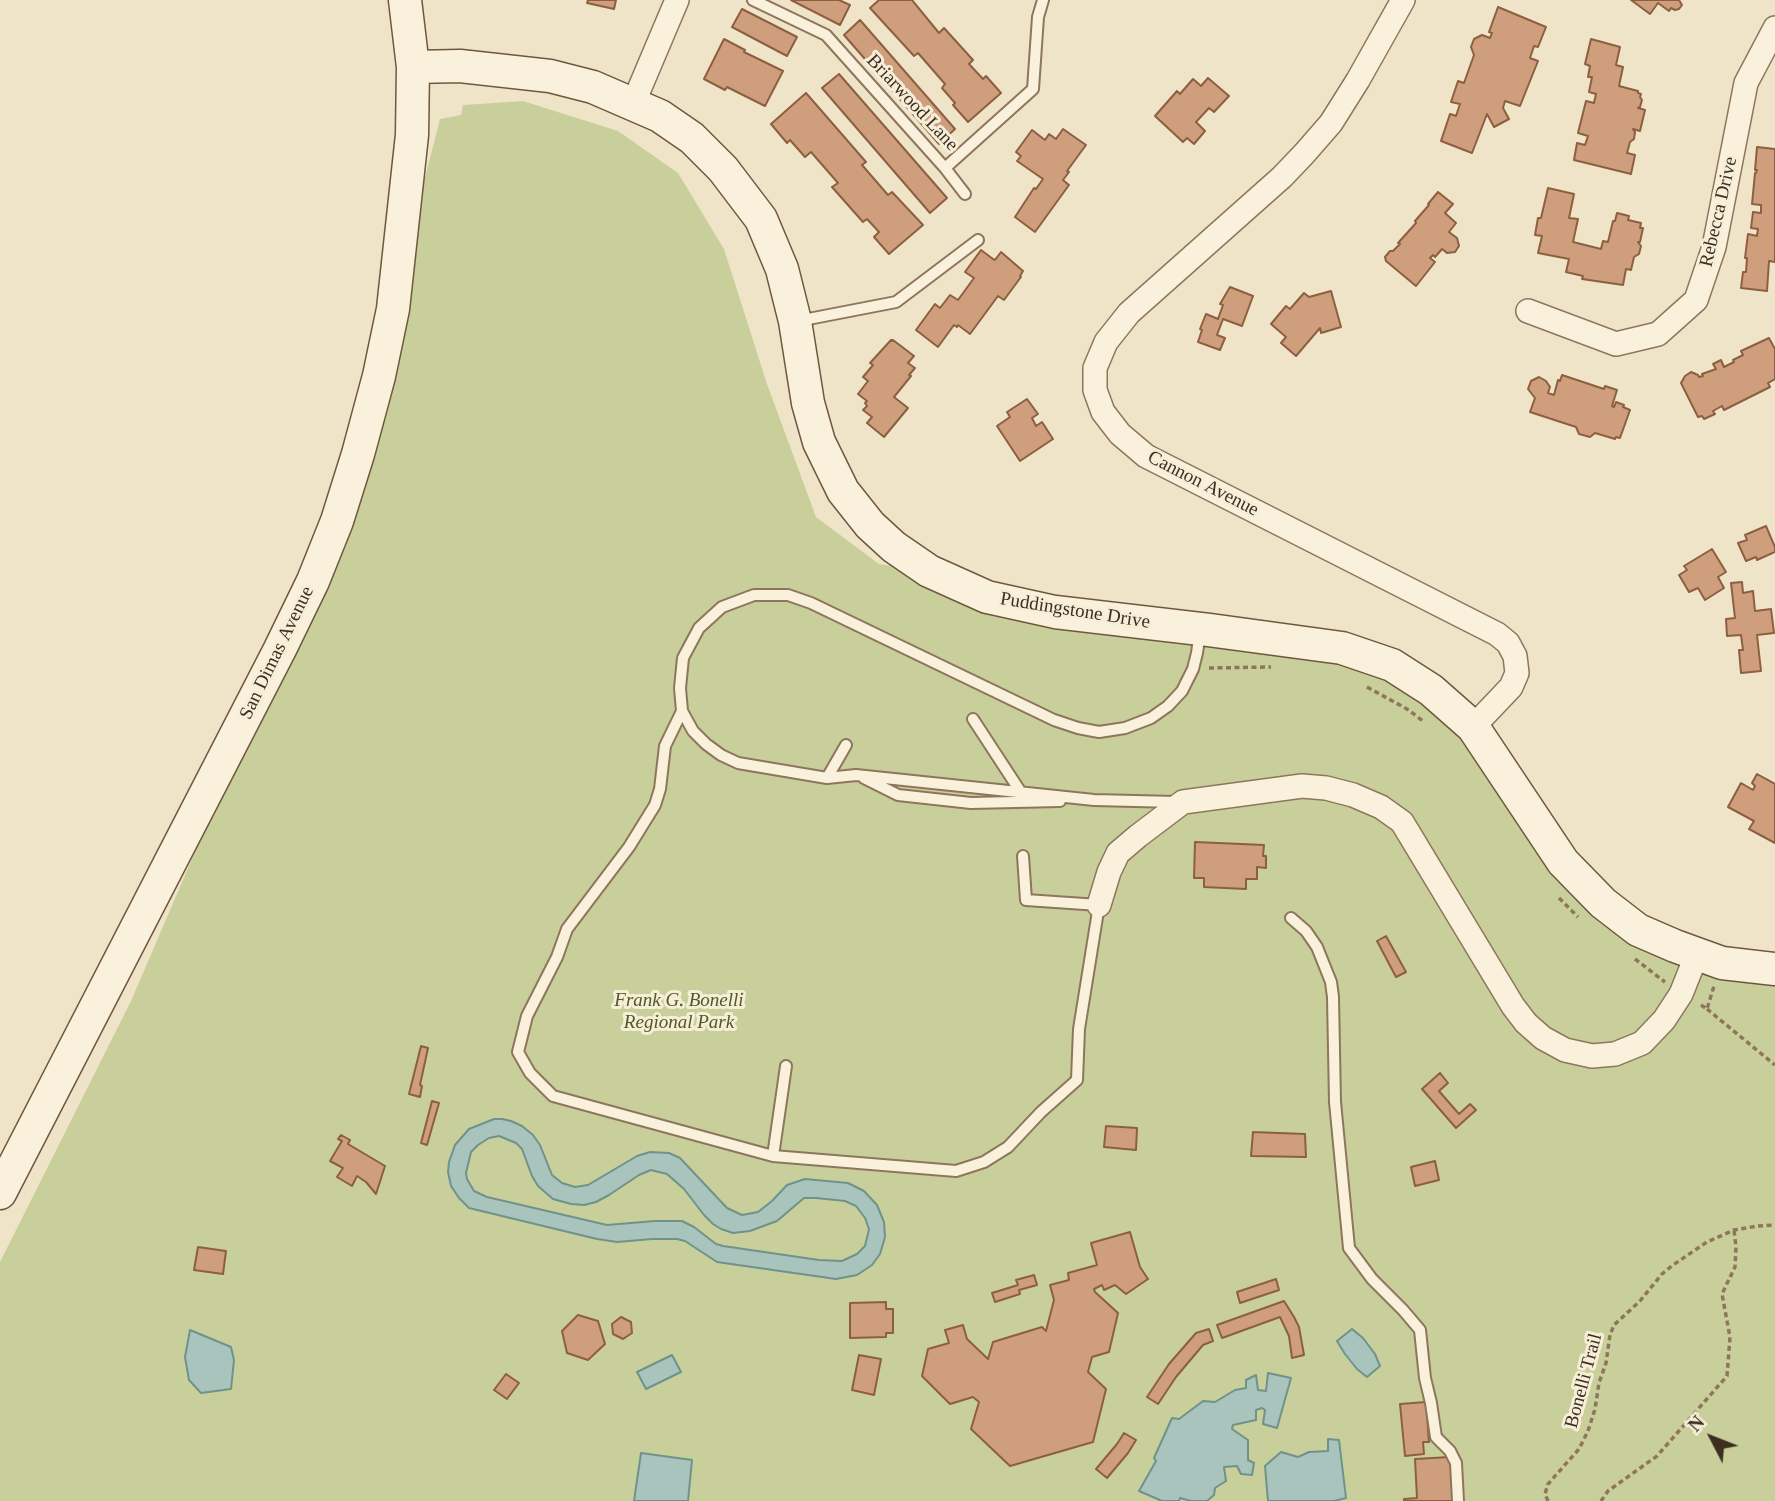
<!DOCTYPE html>
<style>
body{margin:0}
#map{position:relative;width:1775px;height:1501px;overflow:hidden;background:#f0e4c8;font-family:"Times New Roman",serif}
canvas{display:block}
.north{position:absolute;left:1677px;top:1403px;width:70px;height:70px;-webkit-text-stroke:5px #f7eed8;paint-order:stroke;rotate:312deg;font-size:19px;font-weight:700;line-height:28px;text-align:center;color:#3d2e20}
.north::after{content:'';display:block;margin:auto;width:24px;height:32px;background:#3d2e20;clip-path:polygon(50% 0,100% 100%,50% 72%,0 100%)}
</style>
<div id="map">
<canvas width="1775" height="1501"></canvas>
<div class="north">N</div>
</div>
<script>
const ctx = document.querySelector('canvas').getContext('2d');
ctx.lineJoin = 'round';
function paint(path, color) { ctx.fillStyle = color; ctx.fill(path, 'evenodd'); }
const toPath = rows => new Path2D(rows.map(r => 'M' + r).join(''));
function strokePath(path, color, width, dash) { ctx.strokeStyle = color; ctx.lineWidth = width; ctx.lineCap = dash ? 'butt' : 'round'; ctx.setLineDash(dash || []); ctx.stroke(path); }
function drawText(font, color, halo, rows, align = 'center') {
  ctx.font = font + ' "Times New Roman",serif'; ctx.lineWidth = 6; ctx.setLineDash([]); ctx.textBaseline = 'middle'; ctx.strokeStyle = halo; ctx.fillStyle = color; for (const [text, x, y, turn = 0] of rows) {
    ctx.save(); ctx.translate(x, y); ctx.rotate((+turn || 0) * Math.PI / 180); ctx.textAlign = isNaN(turn) ? turn : align; if (halo) ctx.strokeText(text, 0, 0); ctx.fillText(text, 0, 0); ctx.restore();
  }
}
paint(toPath([
 [523,101,618,131,678,173,724,249,767,384,816,517,879,564,929,571,987,597,1342,648,1431,690,1604,903,1775,969,1775,1501,0,1501,0,1262,131,1001,337,521,440,119,461,115,463,105]
]), '#c9cf9b');
const water = toPath([
 [494,1119,502,1119,511,1121,522,1126,533,1135,540,1145,552,1175,562,1183,575,1187,588,1185,637,1156,650,1152,669,1153,680,1158,727,1208,742,1215,758,1212,772,1201,787,1185,805,1179,848,1183,864,1191,877,1205,884,1222,885,1237,880,1254,872,1265,857,1275,836,1279,717,1262,685,1241,677,1239,652,1239,617,1242,597,1239,469,1208,459,1198,451,1186,448,1172,449,1162,455,1145,469,1129,494,1119],
 [499,1136,516,1143,522,1149,532,1176,538,1186,553,1199,571,1204,584,1205,596,1202,609,1195,639,1175,651,1170,667,1174,684,1189,704,1215,713,1224,721,1229,733,1233,750,1231,777,1221,804,1198,816,1198,845,1201,856,1206,865,1218,869,1229,865,1246,857,1254,842,1261,819,1260,723,1246,716,1244,694,1227,682,1221,655,1221,607,1225,487,1197,474,1191,467,1179,466,1173,471,1152,478,1145,489,1138,499,1136],
 [1352,1329,1363,1338,1375,1354,1380,1366,1367,1377,1357,1369,1345,1354,1337,1341,1352,1329],
 [190,1330,231,1347,234,1360,231,1389,201,1393,189,1380,185,1357,190,1330],
 [672,1355,681,1372,646,1389,637,1372,672,1355],
 [1268,1373,1291,1378,1277,1428,1263,1424,1265,1410,1262,1408,1256,1410,1256,1420,1233,1425,1232,1429,1248,1440,1248,1460,1254,1463,1252,1475,1241,1474,1237,1466,1224,1467,1226,1481,1215,1488,1214,1495,1207,1501,1191,1501,1180,1498,1179,1501,1162,1501,1139,1491,1156,1461,1154,1458,1172,1418,1179,1419,1203,1401,1215,1402,1235,1390,1246,1388,1246,1380,1256,1375,1258,1390,1266,1391,1268,1373],
 [1328,1439,1339,1440,1346,1498,1334,1501,1268,1501,1265,1466,1281,1452,1298,1457,1309,1452,1328,1451,1328,1439],
 [641,1453,692,1460,688,1501,634,1501,641,1453]
]);
paint(water, '#a9c4bc');
strokePath(water, '#6f938a', 2);
const building = toPath([
 [588,0,616,0,614,9,587,3,588,0],
 [791,0,839,0,850,5,840,25,791,0],
 [879,0,912,0,939,33,944,28,973,60,969,64,983,79,986,76,1001,93,968,122,953,105,955,103,942,88,945,84,918,53,914,56,870,8,879,0],
 [1631,0,1679,0,1682,5,1679,9,1675,10,1671,8,1669,11,1658,3,1650,14,1631,0],
 [1498,7,1546,27,1538,47,1534,46,1530,58,1538,61,1520,106,1505,101,1503,108,1509,119,1494,127,1487,114,1472,153,1441,141,1450,114,1456,116,1460,104,1451,102,1458,81,1464,83,1474,55,1471,47,1474,39,1482,35,1490,38,1492,33,1489,32,1498,7],
 [742,9,797,37,787,56,732,27,742,9],
 [860,20,955,129,939,144,844,35,860,20],
 [724,39,745,50,744,52,783,71,765,106,727,87,725,90,704,79,724,39],
 [1591,39,1620,47,1616,65,1623,67,1619,86,1638,91,1638,93,1641,94,1640,97,1642,100,1640,107,1638,108,1645,110,1640,131,1633,129,1635,132,1634,139,1630,142,1627,153,1635,155,1631,174,1574,160,1577,143,1585,145,1588,136,1578,133,1586,101,1594,103,1596,94,1589,92,1592,77,1588,77,1590,66,1585,64,1591,39],
 [839,74,947,198,930,213,822,88,839,74],
 [1208,78,1229,96,1214,112,1209,108,1196,122,1205,131,1194,144,1187,138,1183,142,1155,116,1177,91,1180,94,1193,79,1201,86,1208,78],
 [806,93,866,162,862,165,888,195,892,192,923,225,889,254,874,237,879,232,867,219,863,222,832,187,838,183,811,152,805,157,790,140,787,143,771,124,806,93],
 [1063,129,1086,145,1067,171,1069,172,1063,180,1069,185,1035,232,1015,217,1034,188,1036,189,1043,179,1017,161,1021,156,1016,152,1032,130,1045,140,1049,134,1056,139,1063,129],
 [1757,147,1775,149,1775,262,1769,261,1767,291,1741,288,1743,272,1746,272,1747,258,1745,258,1748,234,1757,236,1758,229,1751,228,1753,212,1761,213,1761,205,1752,204,1755,173,1756,173,1757,170,1755,170,1757,147],
 [1548,188,1574,194,1569,218,1578,219,1573,242,1601,249,1603,241,1608,242,1613,221,1615,221,1617,213,1629,216,1628,220,1641,223,1640,228,1643,228,1640,242,1638,242,1641,246,1639,254,1634,257,1631,270,1626,269,1623,285,1582,279,1583,276,1566,272,1569,259,1538,253,1542,236,1535,235,1538,218,1541,218,1548,188],
 [1438,192,1453,204,1445,213,1456,223,1449,232,1457,238,1459,246,1455,252,1447,253,1442,249,1435,257,1433,255,1430,258,1435,262,1416,286,1386,261,1385,257,1390,251,1393,251,1400,244,1398,243,1416,223,1415,221,1429,205,1428,204,1438,192],
 [981,250,993,259,995,260,1001,252,1023,271,1020,276,1021,277,1004,300,998,296,970,334,958,325,957,327,954,325,938,347,916,330,935,304,940,308,950,295,958,300,974,278,965,272,981,250],
 [1230,287,1253,296,1242,326,1223,319,1217,335,1225,338,1220,350,1198,342,1202,330,1200,329,1206,314,1218,319,1223,305,1220,304,1230,287],
 [1331,291,1341,327,1321,333,1320,328,1296,356,1281,343,1286,337,1271,324,1286,306,1290,309,1304,293,1309,297,1331,291],
 [1769,338,1775,349,1775,379,1768,383,1770,387,1724,410,1722,406,1713,411,1715,414,1704,419,1702,416,1698,417,1681,383,1685,376,1691,372,1698,375,1699,377,1703,376,1702,374,1716,369,1713,364,1721,360,1724,367,1734,362,1733,360,1743,355,1741,351,1769,338],
 [891,340,892,341,893,340,914,356,908,363,915,368,909,375,911,376,894,397,908,408,884,437,867,423,872,417,863,410,867,406,865,403,867,401,858,394,868,381,863,377,873,365,870,363,891,340],
 [1562,375,1604,389,1605,386,1617,390,1612,406,1614,407,1616,402,1624,405,1623,407,1630,410,1620,438,1616,437,1615,439,1595,433,1590,437,1579,434,1576,427,1530,412,1535,398,1528,389,1531,381,1539,377,1546,381,1550,387,1548,393,1554,395,1558,380,1560,381,1562,375],
 [1027,399,1038,414,1032,418,1036,426,1042,422,1053,439,1020,461,997,426,1010,417,1007,412,1027,399],
 [1766,526,1775,547,1775,552,1757,560,1756,557,1746,561,1738,543,1747,540,1745,535,1766,526],
 [1712,549,1726,572,1718,577,1724,588,1705,600,1698,588,1689,592,1679,575,1687,570,1684,566,1712,549],
 [1742,582,1743,593,1753,591,1755,611,1771,609,1774,633,1757,635,1761,671,1741,673,1739,650,1743,650,1741,635,1727,636,1726,619,1735,618,1731,583,1742,582],
 [1757,774,1775,784,1775,843,1749,829,1754,821,1728,807,1741,783,1753,790,1755,786,1752,783,1757,774],
 [1195,842,1264,845,1263,856,1266,856,1266,868,1257,867,1257,879,1246,879,1246,889,1204,887,1204,878,1194,878,1195,842],
 [1386,936,1406,972,1396,977,1377,941,1386,936],
 [421,1046,428,1048,420,1085,422,1086,420,1097,409,1094,421,1046],
 [1440,1073,1448,1083,1439,1091,1459,1114,1470,1104,1476,1110,1456,1128,1422,1089,1440,1073],
 [432,1101,439,1103,427,1145,421,1143,432,1101],
 [1106,1126,1137,1128,1136,1150,1104,1147,1106,1126],
 [1253,1132,1305,1134,1306,1157,1251,1156,1253,1132],
 [341,1135,350,1140,348,1144,385,1166,376,1194,366,1182,357,1176,352,1186,337,1177,343,1168,330,1161,342,1141,338,1139,341,1135],
 [1435,1161,1439,1180,1415,1186,1411,1167,1435,1161],
 [1130,1232,1140,1267,1148,1279,1126,1294,1115,1285,1104,1290,1102,1285,1094,1289,1095,1292,1118,1313,1109,1352,1092,1357,1088,1372,1106,1389,1093,1442,1010,1466,971,1429,979,1402,973,1397,950,1404,922,1376,928,1349,949,1343,945,1330,963,1325,967,1339,988,1359,993,1342,1042,1327,1046,1331,1054,1300,1050,1285,1069,1280,1068,1273,1097,1265,1091,1243,1130,1232],
 [198,1247,226,1251,223,1274,194,1270,198,1247],
 [1034,1275,1037,1285,1019,1290,1020,1294,995,1302,992,1293,1018,1285,1016,1280,1034,1275],
 [1276,1279,1279,1290,1240,1303,1237,1292,1276,1279],
 [1284,1301,1294,1317,1299,1327,1304,1355,1292,1358,1289,1336,1280,1317,1222,1338,1217,1325,1284,1301],
 [886,1302,886,1309,893,1309,893,1333,886,1333,886,1337,850,1338,850,1303,886,1302],
 [578,1315,598,1321,605,1344,588,1360,567,1353,562,1331,578,1315],
 [621,1317,631,1322,632,1333,623,1339,613,1334,612,1324,621,1317],
 [1209,1329,1213,1341,1203,1345,1176,1377,1158,1404,1147,1397,1169,1364,1196,1333,1209,1329],
 [859,1355,881,1359,874,1395,852,1390,859,1355],
 [506,1374,519,1383,507,1399,494,1390,506,1374],
 [1426,1402,1429,1442,1423,1442,1424,1454,1405,1456,1400,1404,1426,1402],
 [1124,1433,1136,1440,1128,1453,1107,1478,1096,1469,1117,1444,1124,1433],
 [1450,1457,1453,1501,1404,1501,1404,1499,1417,1498,1415,1459,1450,1457]
]);
paint(building, '#cf9f7d');
strokePath(building, '#8d5f41', 2);
const lane = toPath([
 [753,0,826,35,945,168,1033,89,1038,17,1043,0],
 [945,168,965,194],
 [798,321,896,302,978,240],
 [682,711,665,746,660,789,655,805,629,847,567,929,557,957,527,1016,518,1052,530,1073,553,1096,773,1156,956,1171,984,1162,1008,1147,1041,1112,1077,1080,1079,1029,1099,905,1026,900,1023,856],
 [973,719,1020,791],
 [827,778,846,745],
 [864,778,898,795,971,803,1060,801],
 [1176,802,1094,800,856,775,827,778,738,763,721,755,706,744,693,731,682,711,680,688,683,658,699,628,722,607,754,595,788,595,811,603,1054,720,1078,728,1099,732,1125,728,1151,718,1168,706,1182,691,1193,669,1197,653,1200,631],
 [1291,918,1306,931,1317,947,1331,982,1333,997,1335,1102,1349,1248,1372,1279,1403,1310,1420,1330,1425,1378,1431,1403,1436,1437,1450,1451,1456,1463,1458,1501],
 [773,1156,786,1066]
]);
const street = toPath([
 [1403,0,1358,80,1331,123,1304,154,1282,177,1129,313,1106,342,1095,368,1095,390,1103,412,1120,434,1146,456,1497,634,1508,643,1515,656,1517,673,1511,687,1473,727],
 [633,104,677,0],
 [1528,311,1616,344,1658,334,1696,300,1714,247,1746,83,1775,28],
 [1099,905,1109,872,1118,853,1138,836,1183,802,1302,786,1326,788,1353,795,1381,807,1402,822,1513,1006,1526,1023,1543,1038,1565,1050,1592,1056,1615,1054,1642,1043,1664,1020,1681,994,1697,954]
]);
const secondary = toPath([
 [413,67,460,66,550,76,593,87,660,116,692,138,723,169,761,219,782,269,795,321,808,403,819,442,843,491,870,525,894,547,929,571,987,597,1055,612,1209,630,1342,648,1392,665,1431,690,1473,727,1563,862,1603,903,1638,930,1675,946,1722,963,1775,969],
 [0,1193,280,649,313,581,337,521,358,454,379,376,393,309,412,135,413,67,405,0]
]);
strokePath(lane, '#8d765c', 14);
strokePath(street, '#8d765c', 26);
strokePath(secondary, '#6f573f', 35);
strokePath(toPath([
 [1209,668,1271,667],
 [1367,687,1407,709,1423,721],
 [1559,898,1578,917],
 [1635,959,1665,982],
 [1701,1005,1707,1009,1714,986],
 [1707,1009,1775,1065],
 [1548,1501,1545,1494,1548,1484,1579,1449,1588,1431,1595,1409,1599,1383,1606,1363,1610,1335,1614,1325,1640,1301,1662,1274,1673,1265,1707,1242,1734,1230,1758,1226,1775,1225],
 [1601,1501,1608,1491,1657,1456,1727,1376,1730,1337,1722,1294,1735,1267,1736,1247,1734,1230]
]), '#8d765c', 3.5, [5, 3.5]);
strokePath(lane, '#faf1dc', 10);
strokePath(street, '#faf1dc', 23);
strokePath(secondary, '#faf1dc', 32);
drawText('19px', '#3d2e20', '#f7eed8', [
 ["Briarwood Lane",912,103,47],
 ["Rebecca Drive",1719,212,-77],
 ["Cannon Avenue",1203,484,27],
 ["Puddingstone Drive",1075,611,9],
 ["San Dimas Avenue",277,653,-64],
 ["Bonelli Trail",1584,1381,-75]
]);
drawText('italic 19px', '#4d5a26', '#f7eed8', [
 ["Frank G. Bonelli",679,1001],
 ["Regional Park",679,1023]
]);
</script>
